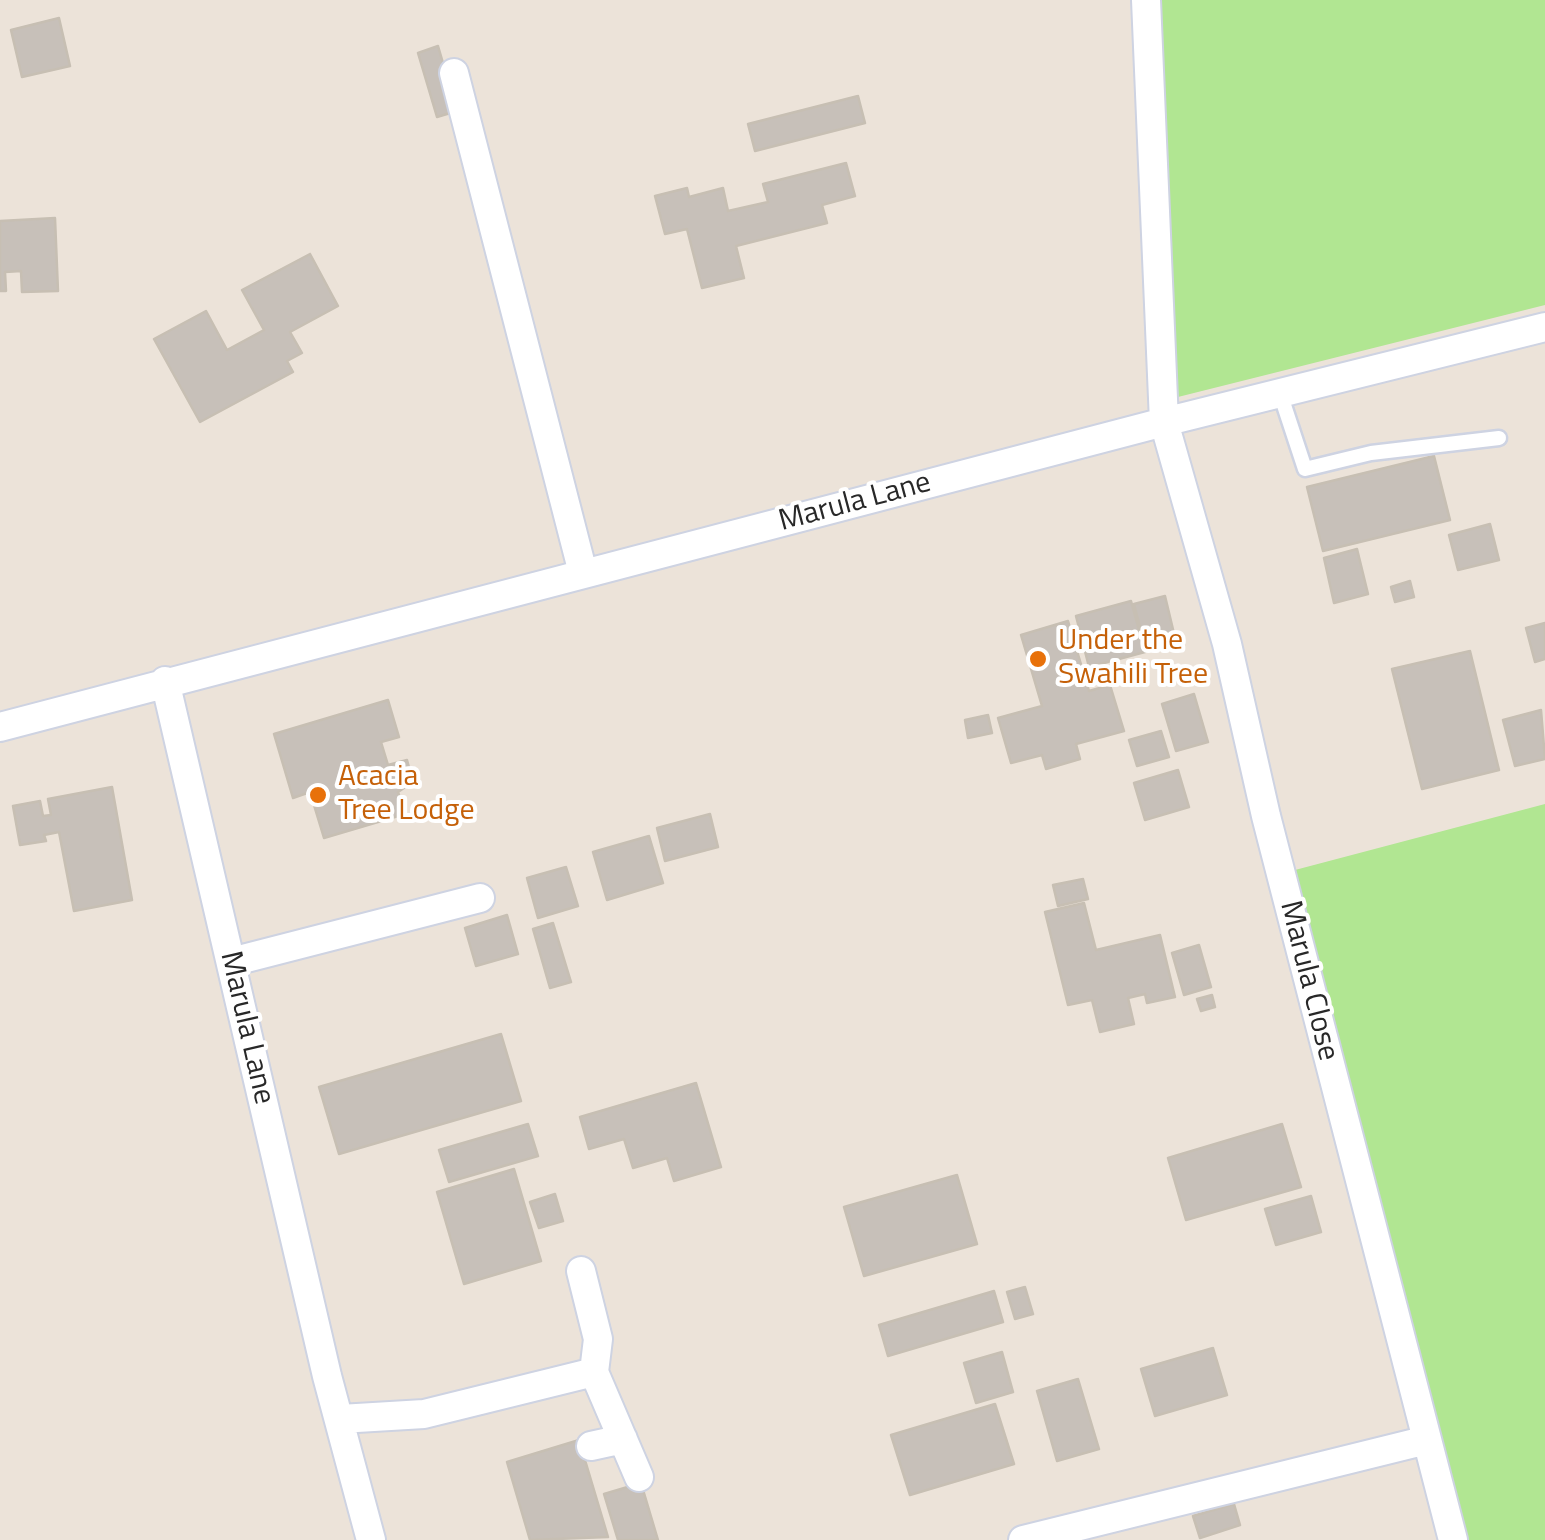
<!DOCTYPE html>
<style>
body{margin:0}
canvas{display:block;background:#ece3d9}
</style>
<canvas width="1545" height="1540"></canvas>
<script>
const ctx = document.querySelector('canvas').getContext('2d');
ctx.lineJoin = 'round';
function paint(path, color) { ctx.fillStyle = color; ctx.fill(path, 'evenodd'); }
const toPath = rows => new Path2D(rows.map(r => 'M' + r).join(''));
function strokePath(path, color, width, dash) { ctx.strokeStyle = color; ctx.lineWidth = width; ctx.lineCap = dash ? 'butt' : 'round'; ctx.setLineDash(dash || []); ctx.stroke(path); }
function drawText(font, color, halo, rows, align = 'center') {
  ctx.font = font + ' "Titillium Web",sans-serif'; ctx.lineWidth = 8; ctx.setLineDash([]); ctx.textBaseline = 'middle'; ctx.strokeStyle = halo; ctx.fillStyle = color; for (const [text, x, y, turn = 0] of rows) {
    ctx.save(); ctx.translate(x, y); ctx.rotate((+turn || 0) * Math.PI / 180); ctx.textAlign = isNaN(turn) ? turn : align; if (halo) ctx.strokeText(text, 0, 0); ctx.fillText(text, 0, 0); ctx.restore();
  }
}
paint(toPath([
 [1139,0,1545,0,1545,305,1162,401],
 [1545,804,1545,1540,1468,1540,1295,870]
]), '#b1e692');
const building = toPath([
 [59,18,70,66,22,77,11,30,59,18],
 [438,46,457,111,437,117,418,53,438,46],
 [858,96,865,123,755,151,748,124,858,96],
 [846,163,855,196,822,205,827,223,736,246,744,278,702,288,687,229,665,234,655,196,687,188,689,197,723,188,728,211,768,202,763,184,846,163],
 [55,218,58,291,22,292,21,271,5,272,6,291,0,291,0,221,55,218],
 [310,254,338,306,290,332,302,353,287,361,293,372,200,422,154,339,206,311,227,350,264,330,242,290,310,254],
 [1434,456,1450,520,1323,551,1307,487,1434,456],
 [1490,524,1499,560,1458,570,1449,535,1490,524],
 [1357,549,1368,594,1334,603,1324,558,1357,549],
 [1410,581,1414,597,1395,602,1391,587,1410,581],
 [1165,596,1176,642,1146,650,1134,604,1165,596],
 [1131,601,1145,652,1089,667,1076,616,1131,601],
 [1068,621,1089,691,1110,685,1124,731,1076,744,1080,759,1046,769,1042,755,1011,763,998,718,1042,706,1021,635,1068,621],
 [1545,623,1545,659,1535,662,1526,628,1545,623],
 [1470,651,1499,770,1422,789,1392,669,1470,651],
 [1194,694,1208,742,1176,751,1162,704,1194,694],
 [388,700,399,737,381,742,388,765,407,760,413,782,398,792,405,814,324,838,310,792,293,798,274,734,388,700],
 [1541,710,1545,759,1515,766,1503,720,1541,710],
 [988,715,992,733,968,738,965,720,988,715],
 [1161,731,1169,757,1137,766,1129,740,1161,731],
 [1178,770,1189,807,1145,820,1134,783,1178,770],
 [112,787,132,900,74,911,59,832,44,835,46,841,20,845,13,806,40,801,43,816,51,815,48,799,112,787],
 [710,814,718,847,665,861,657,828,710,814],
 [649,836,663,883,607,900,593,852,649,836],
 [566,867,578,906,538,918,527,878,566,867],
 [1083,879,1088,899,1058,906,1053,885,1083,879],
 [1084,903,1096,950,1160,935,1175,997,1147,1003,1145,994,1128,998,1134,1024,1100,1032,1092,1000,1068,1005,1045,912,1084,903],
 [507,915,518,954,476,966,465,928,507,915],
 [553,923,571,982,550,988,533,929,553,923],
 [1199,945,1211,987,1184,995,1172,953,1199,945],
 [1212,995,1215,1007,1201,1011,1197,999,1212,995],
 [501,1034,521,1101,339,1154,319,1087,501,1034],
 [696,1083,721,1167,674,1181,667,1158,633,1168,624,1139,589,1149,580,1117,696,1083],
 [528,1124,538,1156,449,1182,439,1150,528,1124],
 [1282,1124,1301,1187,1186,1220,1168,1158,1282,1124],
 [514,1169,541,1261,464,1284,437,1192,514,1169],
 [957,1175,977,1244,864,1276,844,1207,957,1175],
 [555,1194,563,1221,539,1228,530,1202,555,1194],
 [1311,1196,1321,1232,1276,1245,1265,1209,1311,1196],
 [1025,1287,1033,1314,1015,1319,1007,1292,1025,1287],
 [994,1291,1003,1322,888,1356,879,1325,994,1291],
 [1213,1348,1227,1395,1155,1416,1141,1369,1213,1348],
 [1002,1352,1013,1392,976,1403,964,1363,1002,1352],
 [1078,1379,1099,1449,1057,1461,1037,1391,1078,1379],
 [995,1404,1014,1464,910,1495,891,1435,995,1404],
 [579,1440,608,1537,530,1540,507,1462,579,1440],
 [641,1483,658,1540,618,1540,604,1494,641,1483],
 [1234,1504,1240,1525,1200,1538,1193,1516,1234,1504]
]);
paint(building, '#c7c0b9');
strokePath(building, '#c7bfb3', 2.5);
const service = toPath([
 [1280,393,1305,469,1371,453,1499,438]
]);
const minor = toPath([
 [1146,0,1164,422,1227,644,1266,816,1453,1540],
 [454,73,583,573],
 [165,681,327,1376,371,1540],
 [0,727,1164,422,1545,327],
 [231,962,480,898],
 [581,1271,598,1339,594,1372,639,1477],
 [340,1419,424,1414,594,1372],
 [591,1446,623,1439],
 [1023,1540,1427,1440]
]);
strokePath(service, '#ced3e2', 19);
strokePath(minor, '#ced3e2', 32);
strokePath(service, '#fff', 14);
strokePath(minor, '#fff', 28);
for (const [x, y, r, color] of [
 [1038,659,10,"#e8710a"],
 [318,795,10,"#e8710a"]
]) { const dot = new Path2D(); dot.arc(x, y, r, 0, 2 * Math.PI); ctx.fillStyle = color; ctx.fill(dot); strokePath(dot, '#fff', 4); }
drawText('30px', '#282828', '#fff', [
 ["Marula Lane",855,503,-15],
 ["Marula Close",1308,981,76],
 ["Marula Lane",246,1028,77]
]);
drawText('30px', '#c56008', '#fff', [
 ["Under the",1058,642],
 ["Swahili Tree",1058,676],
 ["Acacia",338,778],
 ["Tree Lodge",338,812]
], 'left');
</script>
